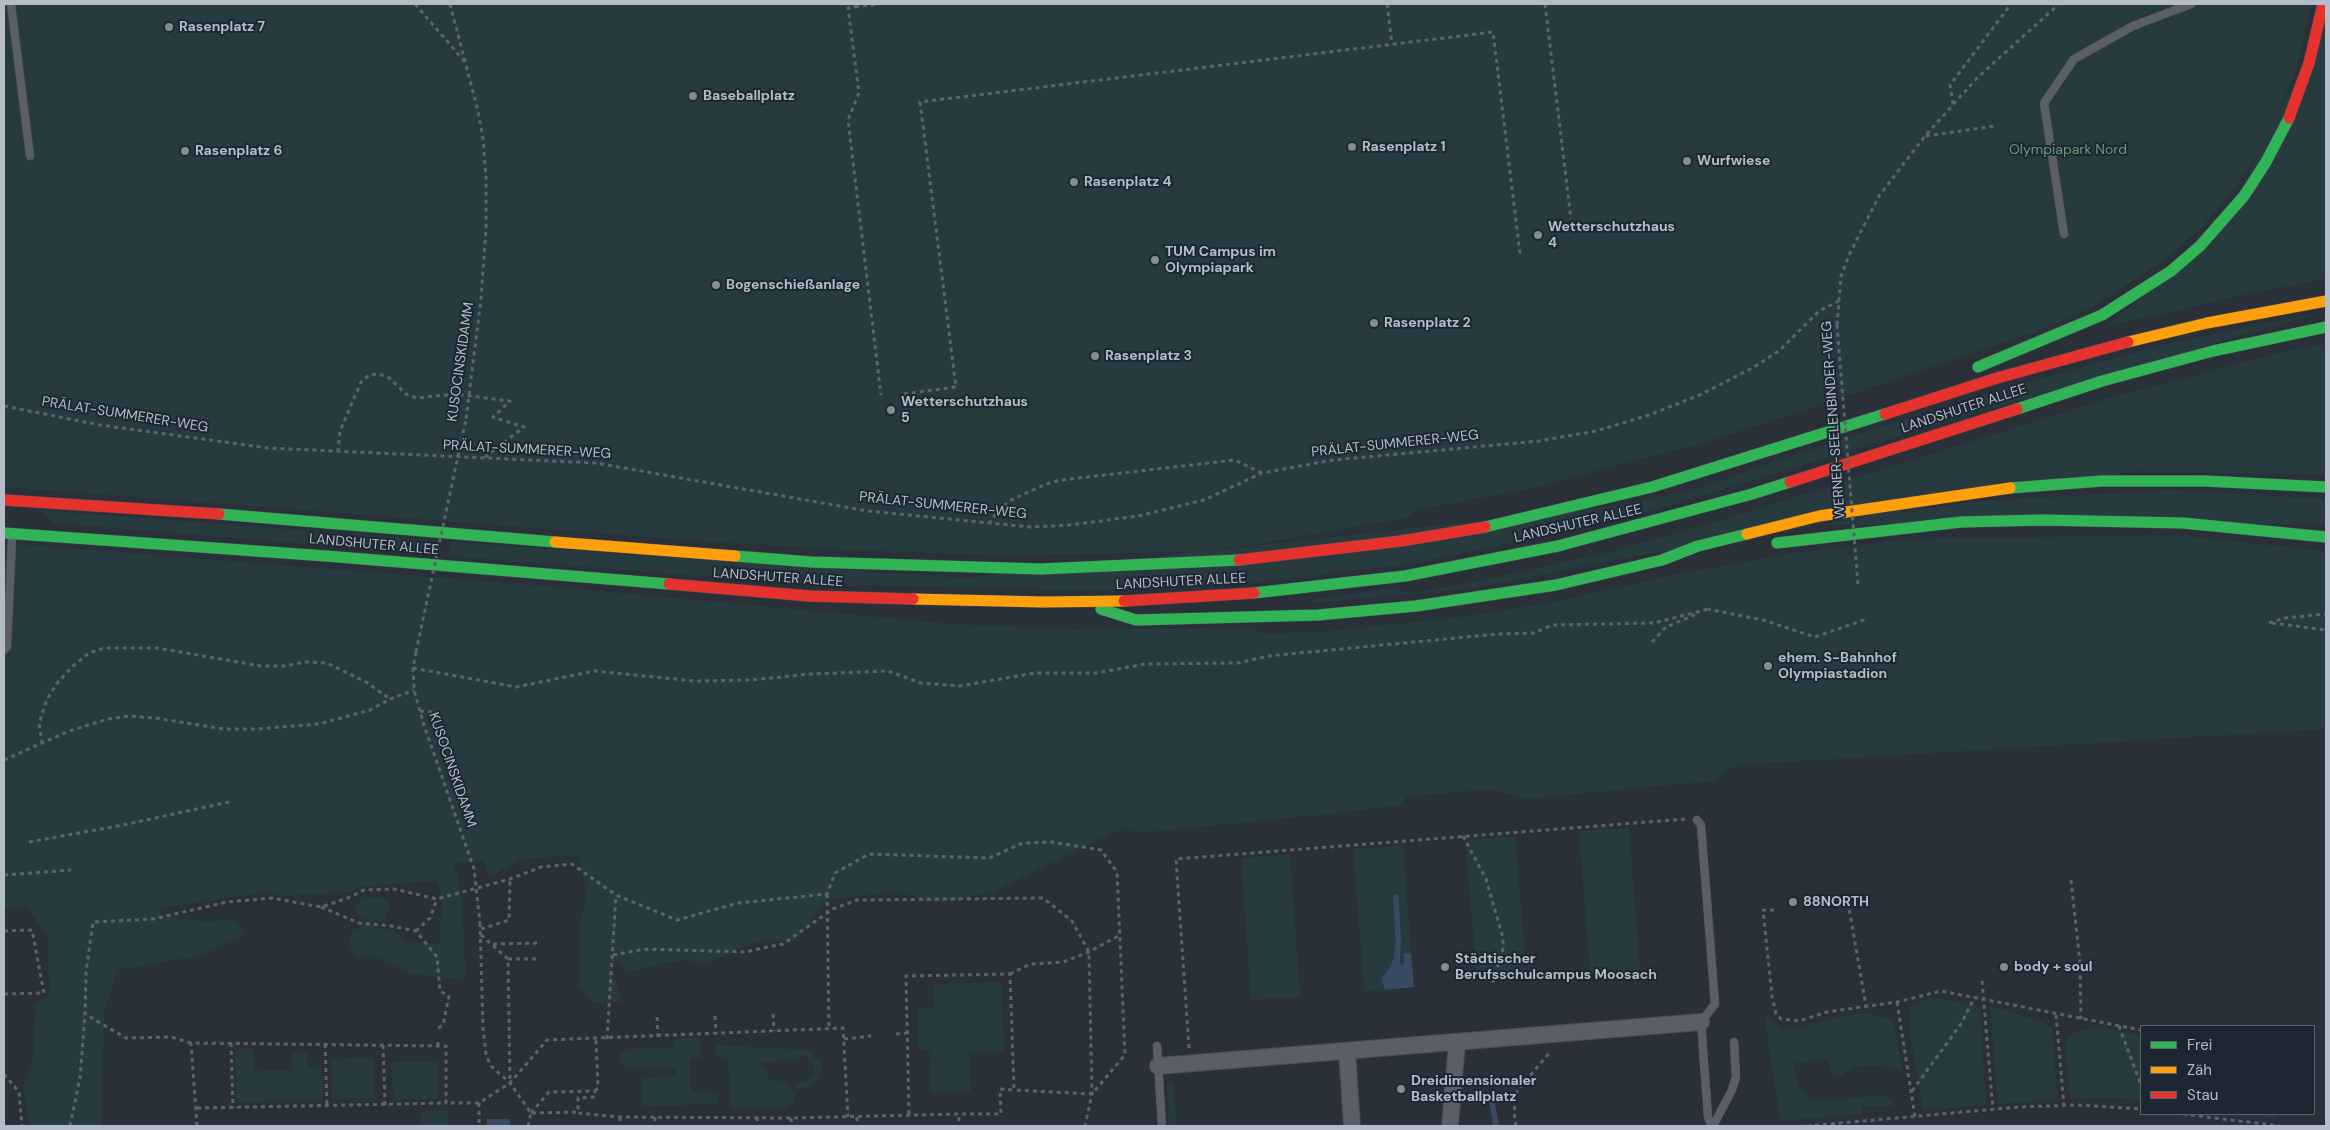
<!DOCTYPE html>
<meta charset="utf-8">
<style>
body{margin:0}
#map{position:relative;width:2330px;height:1130px;overflow:hidden;background:#2a3038;font-family:"DM Sans",sans-serif}
canvas{display:block}
.frame{position:absolute;inset:0;border:5px solid #b4bcc9;pointer-events:none}
.legend{position:absolute;left:2140px;top:1025px;width:175px;height:90px;box-sizing:border-box;background:#1d2633;border:1px solid #59626f;margin:0;padding:6px 9px;list-style:none;font-size:15px;color:#b4bcc9}
.legend li{display:flex;align-items:center;gap:10px;height:25px}
.legend b{width:25px;border:1px solid #59626f}
</style>
<div id="map">
<canvas width="2330" height="1130"></canvas>
<div class="frame"></div>
<ul class="legend">
<li><b style="height:6px;background:#30b455"></b>Frei</li>
<li><b style="height:6px;background:#ff9f0a"></b>Zäh</li>
<li><b style="height:6px;background:#e5322d"></b>Stau</li>
</ul>
</div>
<script>
const ctx = document.querySelector('canvas').getContext('2d');
ctx.lineJoin = 'round';
function paint(path, color) { ctx.fillStyle = color; ctx.fill(path, 'evenodd'); }
const toPath = rows => new Path2D(rows.map(r => 'M' + r).join(''));
function strokePath(path, color, width, dash) { ctx.strokeStyle = color; ctx.lineWidth = width; ctx.lineCap = dash ? 'butt' : 'round'; ctx.setLineDash(dash || []); ctx.stroke(path); }
function drawText(font, color, halo, rows, align = 'center') {
  ctx.font = font + ' "DM Sans",sans-serif'; ctx.lineWidth = 4; ctx.setLineDash([]); ctx.textBaseline = 'middle'; ctx.strokeStyle = halo; ctx.fillStyle = color; for (const [text, x, y, turn = 0] of rows) {
    ctx.save(); ctx.translate(x, y); ctx.rotate((+turn || 0) * Math.PI / 180); ctx.textAlign = isNaN(turn) ? turn : align; if (halo) ctx.strokeText(text, 0, 0); ctx.fillText(text, 0, 0); ctx.restore();
  }
}
paint(toPath([
 [4,4,2311,4,2295,73,2277,117,2257,156,2230,194,2203,226,2166,259,2090,308,2043,329,1800,412,1700,444,1527,489,1417,510,1406,518,1262,543,1205,551,1013,556,852,550,728,543,4,487],
 [2326,21,2326,279,2248,294,2104,327,2214,241],
 [2326,311,1901,435,1633,517,1416,563,1245,584,1101,591,787,583,448,556,451,542,964,578,1629,504,1708,485,1778,460,1966,400,2162,345],
 [2326,344,2326,475,2135,471,1614,560,1477,588,1311,603,1311,600,1394,588,1409,593,1473,582,1612,551,1712,523,2112,397,2291,350],
 [2169,490,2326,499,2326,524,1806,525,1981,501],
 [40,510,429,540,426,554,53,523],
 [2174,535,2326,551,2326,729,1737,765,1712,781,1525,799,1490,789,1407,797,1400,805,1331,814,1137,833,1123,828,993,892,940,903,895,892,825,900,796,941,756,941,706,965,687,960,660,964,626,973,617,960,609,967,614,976,621,1002,591,1003,580,986,579,926,587,896,579,855,522,859,489,877,484,861,454,863,462,897,466,980,412,974,375,957,355,955,348,943,352,931,364,925,390,929,410,943,439,944,442,901,438,881,364,886,351,892,280,896,268,892,159,908,161,917,211,922,234,918,245,935,198,956,118,970,104,1012,102,1126,30,1126,23,1084,32,1066,36,1004,49,994,48,940,28,907,4,907,4,543,569,588,953,624,1070,629,1251,628,1264,634,1329,631,1469,616,1559,601,1673,575,1793,553,1912,539],
 [1629,827,1640,969,1590,973,1579,831],
 [1515,836,1527,976,1477,981,1465,840],
 [1403,845,1414,987,1364,991,1353,849],
 [1290,854,1300,997,1251,1000,1241,858],
 [371,897,381,898,387,902,390,908,384,921,367,921,360,917,356,911,357,905,363,898],
 [1001,982,1004,1051,969,1051,971,1092,930,1092,931,1050,918,1050,918,1008,934,1008,933,984],
 [1932,997,1980,1007,1986,1105,1923,1110,1910,1031,1910,1007],
 [1990,1006,2043,1022,2052,1030,2058,1099,1998,1104],
 [1868,1013,1891,1019,1895,1027,1902,1070,1886,1065,1854,1067,1840,1077,1833,1075,1828,1059,1794,1063,1795,1073,1800,1087,1809,1098,1822,1101,1883,1095,1891,1099,1893,1106,1862,1107,1862,1114,1780,1121,1764,1014,1782,1029,1803,1028,1830,1018],
 [2092,1028,2103,1028,2141,1036,2141,1101,2120,1098,2070,1098,2065,1045,2072,1033],
 [700,1037,700,1058,690,1059,691,1090,718,1094,717,1104,642,1107,642,1078,675,1076,675,1067,624,1068,619,1059,621,1053,629,1049,674,1047,674,1038],
 [715,1045,808,1050,819,1060,822,1068,819,1078,810,1087,796,1089,796,1083,807,1081,814,1073,814,1067,805,1056,789,1061,759,1062,771,1080,789,1085,796,1095,793,1103,783,1108,730,1108,728,1057,716,1057],
 [235,1048,253,1048,254,1071,292,1070,292,1053,307,1053,307,1067,322,1067,323,1100,236,1102],
 [374,1058,375,1098,332,1099,331,1059],
 [438,1061,439,1099,393,1100,392,1062],
 [1173,1080,1177,1126,1169,1126,1167,1084],
 [421,1111,448,1111,448,1126,421,1126],
 [2236,1114,2277,1114,2278,1119]
]), '#273a3e');
paint(toPath([
 [1401,937,1400,964,1404,965,1404,953,1411,953,1414,987,1385,990,1381,978,1389,969,1394,958,1396,938],
 [487,1119,510,1119,510,1126,487,1126]
]), '#384963');
strokePath(toPath([
 [1396,897,1398,937],
 [1491,1096,1496,1126]
]), '#384963', 5.5);
const lane = toPath([
 [11,4,30,156],
 [2064,234,2044,103,2074,59,2133,26,2191,4],
 [4,650,7,647,12,538],
 [1697,820,1701,825,1715,1004,1701,1022,1708,1117,1712,1126],
 [1157,1046,1162,1126],
 [1713,1126,1732,1090,1736,1077,1734,1042]
]);
const street = toPath([
 [1347,1051,1352,1126],
 [1158,1066,1701,1022],
 [1450,1126,1457,1042]
]);
const fast = toPath([
 [1978,367,2102,315,2171,271,2200,246,2244,196,2266,162,2289,118],
 [2017,409,2102,381,2213,351,2326,327],
 [2010,488,2102,481,2205,481,2326,487],
 [219,514,555,542],
 [1485,527,1652,487,1885,414],
 [4,533,326,556,669,584],
 [1777,543,1961,522,2042,520,2183,523,2326,537],
 [735,556,811,562,1041,569,1239,560],
 [1254,593,1405,576,1558,546,1752,494,1790,482],
 [1101,609,1136,620,1318,615,1416,606,1556,585,1662,560,1698,546,1747,534]
]);
const slow = toPath([
 [2128,342,2207,323,2326,301],
 [1747,534,1819,516,2010,488],
 [555,542,735,556],
 [913,599,1043,602,1124,601]
]);
const jam = toPath([
 [2289,118,2309,63,2323,4],
 [1885,414,1997,378,2128,342],
 [1790,482,2017,409],
 [4,500,219,514],
 [1239,560,1401,541,1485,527],
 [669,584,809,596,913,599],
 [1124,601,1254,593]
]);
strokePath(lane, '#484c53', 9);
strokePath(street, '#484c53', 18);
strokePath(fast, '#474c53', 12);
strokePath(slow, '#474c53', 12);
strokePath(jam, '#474c53', 12);
strokePath(toPath([
 [415,4,466,63],
 [450,4,478,111,483,139,486,178,486,229,481,299,466,419],
 [854,4,855,7,848,8,859,93,848,120,881,395],
 [1387,4,1392,44],
 [1545,4,1571,219],
 [855,7,879,4],
 [1953,104,1950,85,2011,4],
 [1926,136,1995,126],
 [1837,325,1841,276,1850,253,1879,196,1925,136,1977,78,2059,4],
 [904,394,956,387,920,102,1493,32,1520,254],
 [4,406,100,425,268,448,596,463,868,511,1030,527,1070,525,1138,516,1204,500,1262,473,1333,460,1539,441,1596,431,1649,415,1702,394,1754,367,1780,350,1819,311,1839,301],
 [338,452,340,431,361,382,369,375,378,374,388,377,406,394,417,398,455,394,510,401,493,417,524,427,484,458],
 [989,524,1000,508,1013,499,1046,484,1061,480,1235,460,1262,473],
 [1707,609,1763,620,1815,637,1867,619],
 [2269,623,2285,618,2326,614],
 [2272,623,2326,630],
 [1652,642,1666,627,1699,613],
 [416,652,413,668,414,690,423,722],
 [413,668,516,687,594,671,695,681,751,680,811,674,888,671,921,683,960,686,1035,673,1096,673,1145,664,1238,663,1268,656,1498,634,1534,633,1552,625,1654,623,1708,609],
 [420,711,431,712,447,756],
 [42,744,39,723,47,699,58,682,73,666,89,653,104,648,157,648,261,666,284,666,305,662,327,663,366,682,390,699],
 [4,760,69,731,108,719,129,716,155,718,224,729,257,729,319,724,370,710,390,699,414,690],
 [1463,836,1486,879,1503,938,1503,949,1492,985],
 [29,842,123,825,229,802],
 [4,875,71,870],
 [2071,880,2080,963,2081,1019],
 [827,894,829,1028],
 [1848,902,1866,1006],
 [321,907,359,923,391,926,416,931,437,957,440,991,449,996,443,1025,438,1028],
 [1774,910,1763,910,1772,996,1776,1014,1781,1019,1799,1021,1827,1012,1897,1002,1941,991,2141,1030],
 [480,923,483,1028,486,1055,491,1066,510,1083,531,1113,528,1126],
 [481,929,509,920,510,879],
 [4,931,32,930,44,993,4,994],
 [416,931,430,918,437,899],
 [481,935,508,959,510,1083],
 [493,944,539,943],
 [613,955,644,949,746,952,758,949,783,944,833,909,857,900,1043,898,1072,921,1089,952,1092,1094,1085,1126],
 [508,959,539,959],
 [1010,974,1030,964,1063,962,1089,952,1118,936],
 [1982,981,1993,1110],
 [1897,1002,1915,1117],
 [773,1014,774,1031],
 [2056,1015,2064,1106],
 [715,1016,716,1034],
 [657,1017,658,1037],
 [2119,1026,2141,1085],
 [896,1034,907,1033],
 [607,1039,616,895],
 [844,1039,871,1036],
 [191,1043,171,1037,126,1038,85,1014,86,972,93,922,153,919,227,902,272,898,321,907,348,898,364,890,394,889,437,899,510,879,541,867,572,864,616,895,677,920,738,903,827,894,835,873,869,854,989,858,1023,843,1051,842,1101,850,1117,872,1125,1055,1092,1094,1014,1090],
 [231,1043,233,1108],
 [325,1044,327,1106],
 [383,1045,385,1105],
 [438,1046,438,1040],
 [1189,1048,1176,859,1686,819],
 [4,1074,19,1092,22,1126],
 [595,1091,598,1088,596,1039],
 [1912,1091,1961,1024,1974,998],
 [479,1103,479,1126],
 [197,1108,446,1103],
 [531,1113,549,1092,595,1091,595,1097,578,1098,578,1113,620,1117,791,1118,959,1114,959,1126],
 [532,1113,579,1112],
 [909,1114,906,976,1010,974,1014,1090,1000,1089,1001,1114,959,1114],
 [2183,1114,2280,1126],
 [620,1117,620,1126],
 [655,1117,655,1126],
 [757,1117,758,1126],
 [857,1117,857,1126],
 [791,1118,792,1126],
 [70,1126,80,1078,85,1014],
 [197,1126,191,1043,446,1046,446,1103,479,1103,510,1083,547,1040,843,1028,848,1117],
 [1516,1126,1514,1112,1517,1091,1550,1052],
 [1807,1126,2019,1107,2076,1105,2141,1109]
]), '#5d636a', 3, [4, 4]);
strokePath(lane, '#5a5e66', 8);
strokePath(street, '#5a5e66', 16);
strokePath(fast, '#30b455', 11);
strokePath(slow, '#ff9f0a', 11);
strokePath(jam, '#e5322d', 11);
strokePath(toPath([
 [1837,325,1858,585],
 [416,652,466,419],
 [423,722,474,869,480,923]
]), '#5d636a', 3, [4, 4]);
for (const [x, y, r, color] of [
 [169,27,5,"#848b96"],
 [693,96,5,"#848b96"],
 [1352,147,5,"#848b96"],
 [185,151,5,"#848b96"],
 [1687,161,5,"#848b96"],
 [1074,182,5,"#848b96"],
 [1538,235,5,"#848b96"],
 [1155,260,5,"#848b96"],
 [716,285,5,"#848b96"],
 [1374,323,5,"#848b96"],
 [1095,356,5,"#848b96"],
 [891,410,5,"#848b96"],
 [1768,666,5,"#848b96"],
 [1793,902,5,"#848b96"],
 [1445,967,5,"#848b96"],
 [2004,967,5,"#848b96"],
 [1401,1089,5,"#848b96"]
]) { const dot = new Path2D(); dot.arc(x, y, r, 0, 2 * Math.PI); ctx.fillStyle = color; ctx.fill(dot); strokePath(dot, '#1d2633', 2); }
drawText('bold 14px', '#b4bcc9', '#1d2633', [
 ["Rasenplatz 7",179,27],
 ["Baseballplatz",703,96],
 ["Rasenplatz 1",1362,147],
 ["Rasenplatz 6",195,151],
 ["Wurfwiese",1697,161],
 ["Rasenplatz 4",1084,182],
 ["Wetterschutzhaus",1548,227],
 ["4",1548,243],
 ["TUM Campus im",1165,252],
 ["Olympiapark",1165,268],
 ["Bogenschießanlage",726,285],
 ["Rasenplatz 2",1384,323],
 ["Rasenplatz 3",1105,356],
 ["Wetterschutzhaus",901,402],
 ["5",901,418],
 ["ehem. S-Bahnhof",1778,658],
 ["Olympiastadion",1778,674],
 ["88NORTH",1803,902],
 ["Städtischer",1455,959],
 ["Berufsschulcampus Moosach",1455,975],
 ["body + soul",2014,967],
 ["Dreidimensionaler",1411,1081],
 ["Basketballplatz",1411,1097]
], 'left');
drawText('14px', '#6b9a76', '#1d2633', [
 ["Olympiapark Nord",2068,150]
]);
drawText('14px', '#b4bcc9', '#1d2633', [
 ["KUSOCINSKIDAMM",461,362,-82],
 ["LANDSHUTER ALLEE",1964,409,-18],
 ["PRÄLAT-SUMMERER-WEG",125,415,9],
 ["WERNER-SEELENBINDER-WEG",1834,420,-94],
 ["PRÄLAT-SUMMERER-WEG",1395,444,-6],
 ["PRÄLAT-SUMMERER-WEG",527,450,3],
 ["PRÄLAT-SUMMERER-WEG",943,506,6],
 ["LANDSHUTER ALLEE",1578,524,-13],
 ["LANDSHUTER ALLEE",374,545,5],
 ["LANDSHUTER ALLEE",778,578,4],
 ["LANDSHUTER ALLEE",1181,582,-3],
 ["KUSOCINSKIDAMM",452,770,71]
]);
</script>
